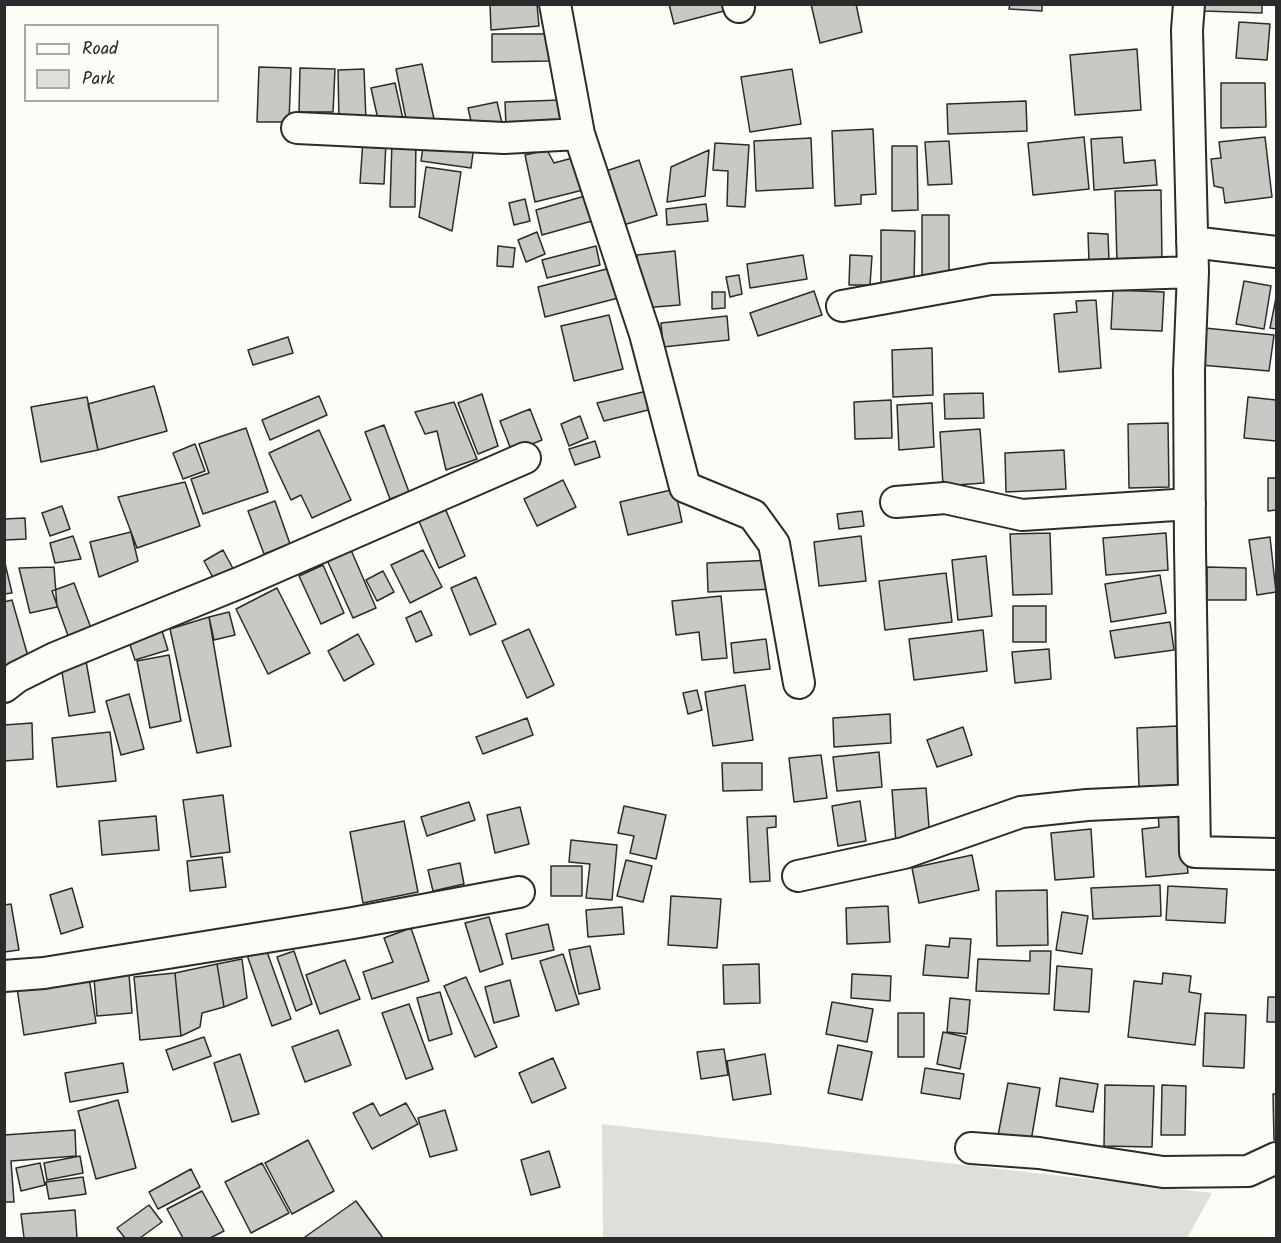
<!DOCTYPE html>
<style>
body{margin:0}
#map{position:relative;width:1281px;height:1243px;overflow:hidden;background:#fdfcf7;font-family:Kalam,sans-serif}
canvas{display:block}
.frame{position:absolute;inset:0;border:6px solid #2b2b2b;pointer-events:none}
.legend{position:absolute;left:24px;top:24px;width:195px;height:78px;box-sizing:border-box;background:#fdfcf7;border:2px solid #a9a8a5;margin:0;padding:8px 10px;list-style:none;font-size:18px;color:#2b2b2b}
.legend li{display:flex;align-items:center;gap:12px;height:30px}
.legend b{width:30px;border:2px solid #a9a8a5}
</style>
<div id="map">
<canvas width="1281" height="1243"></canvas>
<div class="frame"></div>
<ul class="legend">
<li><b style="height:8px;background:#fdfcf7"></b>Road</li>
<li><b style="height:16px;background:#dfdeda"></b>Park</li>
</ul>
</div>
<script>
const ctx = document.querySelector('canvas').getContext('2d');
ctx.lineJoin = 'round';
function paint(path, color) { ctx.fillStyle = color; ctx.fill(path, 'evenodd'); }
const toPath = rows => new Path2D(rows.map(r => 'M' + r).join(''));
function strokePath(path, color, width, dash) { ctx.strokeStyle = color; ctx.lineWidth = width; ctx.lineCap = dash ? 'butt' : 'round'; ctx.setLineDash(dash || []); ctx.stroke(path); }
paint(toPath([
 [602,1124,1212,1193,1187,1238,603,1238]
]), '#dfdeda');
const building = toPath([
 [490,4,537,4,539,26,491,30,490,4],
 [669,4,726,4,728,10,674,24,669,4],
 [811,4,856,4,862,32,820,43,811,4],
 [1010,4,1042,4,1042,11,1009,9,1010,4],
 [1204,4,1262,4,1262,13,1204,11,1204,4],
 [1239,22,1270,24,1267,60,1236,58,1239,22],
 [492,34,550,34,550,61,492,62,492,34],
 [1137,49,1141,110,1075,115,1070,55,1137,49],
 [422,64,434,119,407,124,396,69,422,64],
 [259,67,291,68,289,122,257,122,259,67],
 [300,68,335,69,333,112,299,112,300,68],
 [364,69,366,121,339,122,338,70,364,69],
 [792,69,801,124,750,132,741,77,792,69],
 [395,83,403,119,379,124,371,88,395,83],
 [1221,83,1265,83,1266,127,1221,128,1221,83],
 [560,100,561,125,506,127,505,102,560,100],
 [1026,101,1027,131,948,134,947,104,1026,101],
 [497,102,502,123,473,130,468,108,497,102],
 [873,129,876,194,861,195,861,204,835,206,832,131,873,129],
 [1084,137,1089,189,1033,195,1028,143,1084,137],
 [1122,137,1124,163,1155,160,1157,185,1094,190,1091,139,1122,137],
 [1265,137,1272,197,1225,203,1223,188,1214,186,1211,159,1221,158,1219,142,1265,137],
 [811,138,813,188,756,191,754,141,811,138],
 [363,140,386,141,384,184,360,183,363,140],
 [392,140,416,140,415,207,390,207,392,140],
 [424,140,474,146,471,168,421,161,424,140],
 [949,141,952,184,928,185,925,142,949,141],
 [715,143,749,145,745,207,727,206,728,171,713,170,715,143],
 [892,146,917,146,918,210,892,211,892,146],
 [547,150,554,163,576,157,583,190,535,202,525,155,547,150],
 [709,150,705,196,667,202,671,167,709,150],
 [639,160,657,215,620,226,603,172,639,160],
 [426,167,461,172,452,231,419,217,426,167],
 [1161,190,1162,262,1117,263,1115,191,1161,190],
 [585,196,592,221,542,235,536,210,585,196],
 [525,199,530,221,514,225,509,203,525,199],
 [706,204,708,221,667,225,666,209,706,204],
 [922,215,949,215,949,278,922,278,922,215],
 [881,230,915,231,914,284,881,284,881,230],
 [537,232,545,254,526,262,518,240,537,232],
 [1088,233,1108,234,1109,262,1089,262,1088,233],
 [498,246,515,248,513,267,497,266,498,246],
 [596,246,600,265,547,278,542,260,596,246],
 [675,251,680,305,642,308,637,255,675,251],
 [803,255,807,279,750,288,747,264,803,255],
 [850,255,872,256,870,285,849,285,850,255],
 [614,267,622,297,545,317,538,287,614,267],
 [739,275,742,294,730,297,726,277,739,275],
 [1244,281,1271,286,1264,329,1236,324,1244,281],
 [1113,290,1164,292,1162,331,1111,329,1113,290],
 [814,291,822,315,758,336,750,313,814,291],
 [712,292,725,292,725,308,712,309,712,292],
 [1276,298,1276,329,1270,328,1276,298],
 [1096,300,1101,368,1059,372,1054,314,1077,312,1076,301,1096,300],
 [609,315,623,369,574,381,561,326,609,315],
 [727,316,729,340,663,347,661,323,727,316],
 [1205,328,1274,335,1269,371,1201,365,1205,328],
 [288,337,293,353,253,365,248,350,288,337],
 [932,348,933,395,893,397,892,350,932,348],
 [154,386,167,431,98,450,88,404,154,386],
 [647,391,652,409,604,421,597,403,647,391],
 [983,393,984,418,945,419,944,394,983,393],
 [482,394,498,446,478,454,458,403,482,394],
 [319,396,327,415,270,440,262,420,319,396],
 [87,397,98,450,41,462,31,407,87,397],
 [1248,397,1276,400,1276,441,1244,438,1248,397],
 [891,400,892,438,855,439,854,402,891,400],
 [454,402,477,459,446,470,437,431,425,434,415,412,454,402],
 [932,403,934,447,899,450,897,405,932,403],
 [530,409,542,440,512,452,500,421,530,409],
 [580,416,588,438,569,446,561,424,580,416],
 [1168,423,1169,487,1129,488,1128,424,1168,423],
 [384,425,409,492,390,499,365,432,384,425],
 [246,428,268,492,203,514,191,479,209,473,199,444,246,428],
 [980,429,984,483,943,486,940,432,980,429],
 [319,430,351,500,312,518,301,495,291,500,269,453,319,430],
 [595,441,600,457,575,465,569,449,595,441],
 [195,444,205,471,183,479,173,453,195,444],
 [1064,450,1066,489,1006,492,1005,453,1064,450],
 [1268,478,1276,478,1276,510,1268,511,1268,478],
 [563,480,576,507,537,526,524,499,563,480],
 [185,482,200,526,137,548,118,497,185,482],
 [675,489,682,522,628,535,620,502,675,489],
 [275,501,290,544,264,554,248,511,275,501],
 [62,506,70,529,50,536,42,513,62,506],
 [445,508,465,556,439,568,418,519,445,508],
 [862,511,864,526,839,529,837,514,862,511],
 [25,518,26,539,5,540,4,519,25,518],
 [131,532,138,561,99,577,90,542,131,532],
 [1050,533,1052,594,1013,595,1010,534,1050,533],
 [1166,533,1168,570,1106,575,1103,538,1166,533],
 [73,536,81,559,55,563,50,543,73,536],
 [861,536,866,581,819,586,814,542,861,536],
 [1270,537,1276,592,1257,595,1249,540,1270,537],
 [223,550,236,574,217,585,204,561,223,550],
 [351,550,376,608,353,618,327,560,351,550],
 [423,550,442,587,410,603,391,565,423,550],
 [986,556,992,616,958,620,952,560,986,556],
 [4,559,12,593,4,594,4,559],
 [773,560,774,589,708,592,707,563,773,560],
 [323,565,344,613,321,624,299,576,323,565],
 [54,567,57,607,30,613,19,568,54,567],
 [1207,567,1246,568,1246,600,1207,600,1207,567],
 [383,571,394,592,377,601,366,580,383,571],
 [946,573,952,622,885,630,879,581,946,573],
 [1160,575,1166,613,1111,622,1105,584,1160,575],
 [476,577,496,624,470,635,451,588,476,577],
 [74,583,94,636,71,644,52,591,74,583],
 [277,588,310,653,268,674,236,609,277,588],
 [721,596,727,658,702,660,699,632,676,635,672,601,721,596],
 [12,600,29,660,4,667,4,602,12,600],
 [1013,606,1046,606,1046,642,1013,642,1013,606],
 [421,611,432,635,416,642,406,618,421,611],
 [229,612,235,635,214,640,209,617,229,612],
 [209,617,231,746,197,753,170,629,209,617],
 [1170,622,1174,650,1115,658,1110,631,1170,622],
 [529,629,554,685,527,698,502,641,529,629],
 [983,630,987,671,914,680,909,639,983,630],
 [162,631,168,650,135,660,129,642,162,631],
 [358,634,374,664,344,681,328,651,358,634],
 [766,639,770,669,734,673,731,643,766,639],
 [1049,649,1051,679,1015,683,1012,652,1049,649],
 [169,655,181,721,150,728,137,661,169,655],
 [86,661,95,712,69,716,61,666,86,661],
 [745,685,753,740,713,746,705,692,745,685],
 [697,690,702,710,688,714,683,693,697,690],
 [129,694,144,749,121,755,106,701,129,694],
 [890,714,891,743,834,747,833,718,890,714],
 [527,718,533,735,483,754,476,737,527,718],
 [32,723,33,759,4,761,4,725,32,723],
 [1178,726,1180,785,1139,787,1137,728,1178,726],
 [963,727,972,755,937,767,927,740,963,727],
 [110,732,116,781,57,787,52,738,110,732],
 [879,752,882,787,837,791,833,757,879,752],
 [821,755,827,798,794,802,789,758,821,755],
 [722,763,762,763,762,790,723,791,722,763],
 [926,788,930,840,896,843,892,790,926,788],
 [223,795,230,852,191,857,183,800,223,795],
 [860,801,866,841,838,846,832,806,860,801],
 [469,802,475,820,427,836,421,817,469,802],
 [624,806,666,815,656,859,630,853,634,836,618,833,624,806],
 [520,807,529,844,495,853,487,815,520,807],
 [1182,811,1188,873,1146,877,1142,829,1159,827,1158,813,1182,811],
 [156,816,159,850,102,855,99,821,156,816],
 [776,816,776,827,767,828,770,881,750,882,747,817,776,816],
 [404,821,418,892,363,903,350,832,404,821],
 [1091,829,1094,877,1055,880,1051,833,1091,829],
 [571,840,617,845,612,900,586,898,590,864,569,862,571,840],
 [972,855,979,890,919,903,912,868,972,855],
 [222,857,226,887,190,891,187,861,222,857],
 [626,860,652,866,643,902,617,896,626,860],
 [460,863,464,884,433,891,428,870,460,863],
 [551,866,582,866,582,896,551,896,551,866],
 [1160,885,1161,916,1093,919,1091,888,1160,885],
 [1168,886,1227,889,1225,923,1166,920,1168,886],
 [72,888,83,927,61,934,50,895,72,888],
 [1047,890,1048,945,997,946,996,891,1047,890],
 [671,896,721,899,717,948,668,945,671,896],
 [11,904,19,950,4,952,4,905,11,904],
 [888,906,890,942,847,944,846,908,888,906],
 [622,907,624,934,588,937,586,910,622,907],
 [1062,912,1088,916,1082,954,1056,950,1062,912],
 [489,917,503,964,480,972,465,923,489,917],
 [548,924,554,950,512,959,506,934,548,924],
 [411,928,429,981,372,999,363,972,393,962,384,938,411,928],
 [950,938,971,939,968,978,923,975,926,945,949,947,950,938],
 [590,946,600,989,579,994,569,950,590,946],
 [266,949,291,1019,272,1026,247,955,266,949],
 [294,951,312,1004,296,1011,277,957,294,951],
 [1030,951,1051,951,1049,994,976,991,978,959,1030,961,1030,951],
 [563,954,579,1004,556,1011,540,961,563,954],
 [242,959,247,998,224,1007,217,964,242,959],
 [345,960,360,999,320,1014,306,975,345,960],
 [217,964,224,1007,202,1013,200,1027,181,1036,175,973,217,964],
 [759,964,760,1003,724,1004,723,965,759,964],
 [1057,966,1092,969,1089,1012,1054,1010,1057,966],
 [175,973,181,1036,140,1040,134,977,175,973],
 [1163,973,1191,976,1189,992,1201,994,1195,1045,1128,1037,1134,981,1162,984,1163,973],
 [129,974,132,1013,97,1016,94,978,129,974],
 [852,974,891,976,890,1001,851,998,852,974],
 [89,977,96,1023,24,1035,17,988,89,977],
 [466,977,497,1047,475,1057,444,986,466,977],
 [510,980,519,1016,494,1023,485,987,510,980],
 [440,992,452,1034,429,1041,417,998,440,992],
 [1268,997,1276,997,1276,1022,1267,1022,1268,997],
 [950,998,970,1000,967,1034,947,1032,950,998],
 [832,1002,873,1009,867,1042,826,1034,832,1002],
 [409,1004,433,1069,406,1079,382,1013,409,1004],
 [898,1013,924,1013,924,1057,898,1057,898,1013],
 [1205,1013,1246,1015,1244,1068,1203,1066,1205,1013],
 [338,1030,351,1065,305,1082,292,1047,338,1030],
 [943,1032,966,1037,960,1069,937,1064,943,1032],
 [204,1037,211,1056,173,1070,166,1050,204,1037],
 [838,1045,872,1052,862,1100,828,1093,838,1045],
 [724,1049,728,1075,701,1079,697,1052,724,1049],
 [240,1054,259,1114,232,1122,214,1063,240,1054],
 [765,1054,771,1094,733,1100,727,1061,765,1054],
 [553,1058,566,1088,532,1103,519,1073,553,1058],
 [123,1063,128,1092,70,1102,65,1073,123,1063],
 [925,1068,964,1074,960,1099,921,1093,925,1068],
 [1060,1078,1098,1084,1093,1112,1056,1106,1060,1078],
 [1008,1083,1040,1088,1030,1147,997,1141,1008,1083],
 [1105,1085,1154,1086,1152,1147,1104,1146,1105,1085],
 [1162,1085,1186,1086,1185,1135,1161,1135,1162,1085],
 [1273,1094,1276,1094,1276,1140,1274,1140,1273,1094],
 [118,1100,136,1168,96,1179,78,1111,118,1100],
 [373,1103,380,1116,406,1103,418,1124,372,1149,353,1113,373,1103],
 [445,1110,457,1150,430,1157,418,1118,445,1110],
 [75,1130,76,1156,11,1161,14,1202,4,1202,4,1135,75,1130],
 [308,1140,334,1191,292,1214,265,1163,308,1140],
 [549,1151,560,1187,531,1195,521,1160,549,1151],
 [80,1156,83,1173,47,1180,44,1163,80,1156],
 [40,1163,45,1185,21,1191,16,1168,40,1163],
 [262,1163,289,1213,251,1233,225,1182,262,1163],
 [191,1169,200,1187,158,1209,149,1192,191,1169],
 [83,1177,86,1194,49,1199,46,1182,83,1177],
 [202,1191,224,1231,210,1238,183,1238,167,1209,202,1191],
 [356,1201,383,1238,306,1238,305,1237,356,1201],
 [149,1205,162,1222,140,1238,125,1238,117,1228,149,1205],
 [75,1210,77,1238,24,1238,21,1214,75,1210]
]);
paint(building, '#c9c8c4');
strokePath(building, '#2b2b2b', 1.5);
const street = toPath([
 [555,4,579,134,645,334,685,487,753,515,774,544,799,683],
 [738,4,739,7],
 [1189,4,1187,30,1193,272,1189,371,1190,548,1195,852,1276,854],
 [297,128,504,138,579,134],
 [1192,242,1276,252],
 [842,306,991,279,1193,272],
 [896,502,945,498,1022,515,1190,504],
 [4,687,17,677,55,658,239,583,525,458],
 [798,876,904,853,1021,812,1087,805,1194,800],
 [4,976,44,973,353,923,519,892],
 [971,1148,1039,1153,1163,1172,1248,1171,1276,1158]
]);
strokePath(street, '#2b2b2b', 34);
strokePath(street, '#fdfcf7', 30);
</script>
